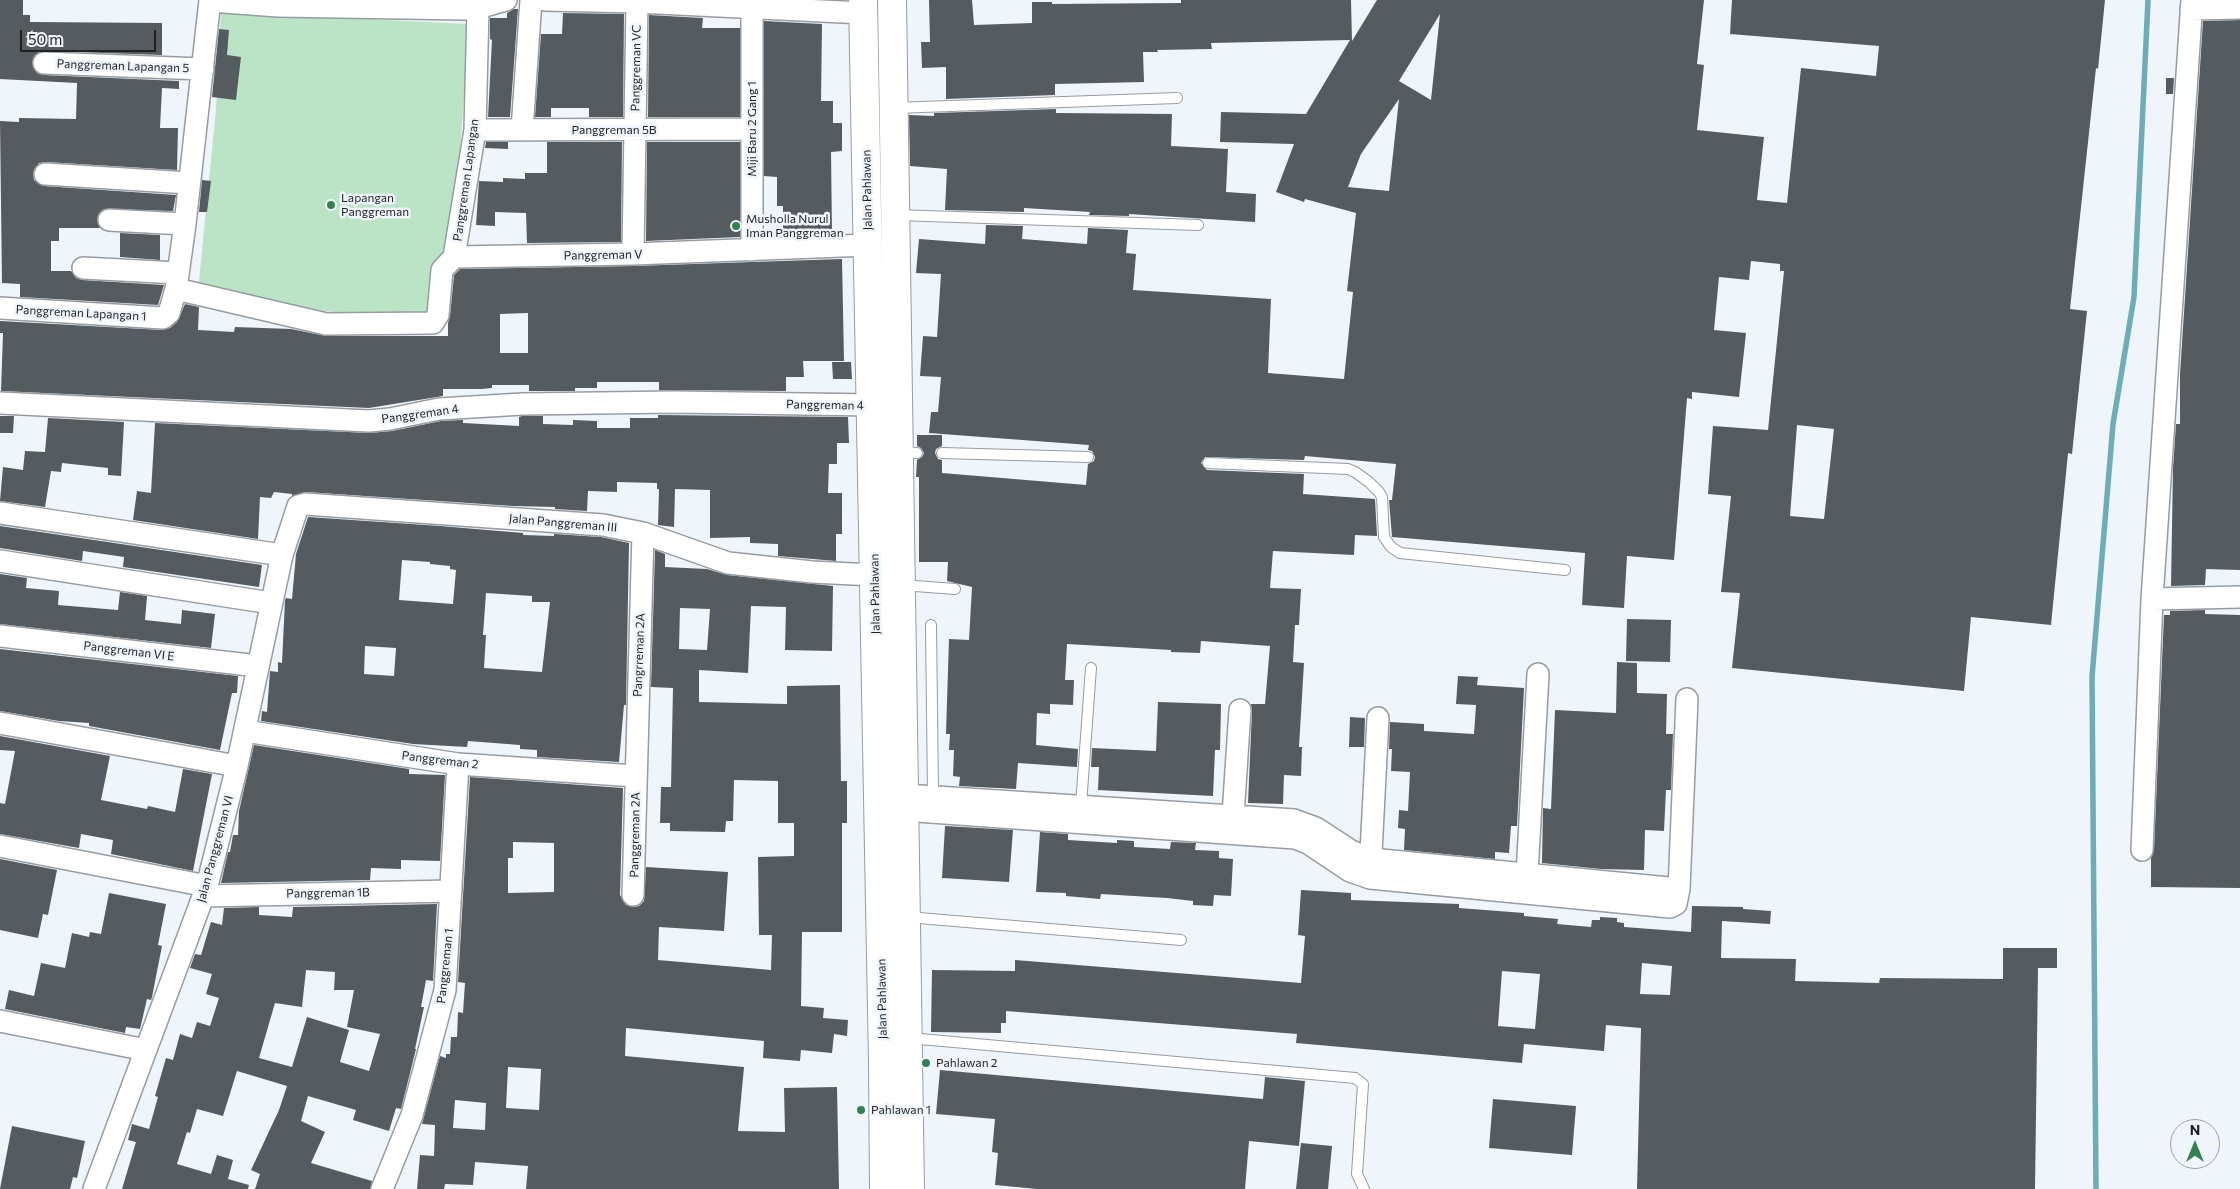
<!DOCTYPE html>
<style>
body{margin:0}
#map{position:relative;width:2240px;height:1189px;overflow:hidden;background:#eff5fa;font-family:Commissioner,sans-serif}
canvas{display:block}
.north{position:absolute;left:2170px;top:1119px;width:50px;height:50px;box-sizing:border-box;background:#eff5fa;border:1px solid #9ca0a4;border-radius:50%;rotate:0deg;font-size:14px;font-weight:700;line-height:20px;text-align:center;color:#1f2123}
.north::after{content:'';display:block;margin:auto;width:18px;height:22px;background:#338050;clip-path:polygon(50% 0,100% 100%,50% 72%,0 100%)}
.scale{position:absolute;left:20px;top:30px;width:136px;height:22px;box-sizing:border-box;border:2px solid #1f2123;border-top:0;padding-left:6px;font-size:15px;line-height:18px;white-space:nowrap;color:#1f2123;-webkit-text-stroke:4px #eff5fa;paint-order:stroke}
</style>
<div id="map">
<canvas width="2240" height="1189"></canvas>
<div class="north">N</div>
<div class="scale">50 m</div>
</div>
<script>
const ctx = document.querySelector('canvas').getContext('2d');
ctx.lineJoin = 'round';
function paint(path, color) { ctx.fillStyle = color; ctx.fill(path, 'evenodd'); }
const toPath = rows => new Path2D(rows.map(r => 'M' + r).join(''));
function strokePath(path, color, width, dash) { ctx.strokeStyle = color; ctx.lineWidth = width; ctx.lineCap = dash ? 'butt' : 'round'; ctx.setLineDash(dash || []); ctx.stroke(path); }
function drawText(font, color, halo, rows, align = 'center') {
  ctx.font = font + ' Commissioner,sans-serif'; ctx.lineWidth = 5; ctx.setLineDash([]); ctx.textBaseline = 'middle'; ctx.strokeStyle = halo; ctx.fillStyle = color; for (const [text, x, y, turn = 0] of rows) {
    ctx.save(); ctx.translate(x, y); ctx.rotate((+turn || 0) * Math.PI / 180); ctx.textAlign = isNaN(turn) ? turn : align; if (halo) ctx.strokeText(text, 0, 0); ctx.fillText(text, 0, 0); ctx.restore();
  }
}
paint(toPath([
 [221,12,469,24,448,321,197,301,216,109]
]), '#bbe4c7');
strokePath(toPath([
 [2096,1189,2092,677,2113,424,2134,297,2148,0]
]), '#6fadb6', 5.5);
paint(toPath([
 [0,0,23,0,23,15,30,15,30,22,162,23,162,55,44,51,34,56,32,63,37,73,44,75,179,81,179,89,162,88,160,128,178,128,177,170,46,162,39,163,33,173,34,180,44,186,176,195,173,211,104,209,99,213,97,219,100,228,59,228,59,241,51,241,51,271,71,271,76,278,82,280,164,285,158,305,20,297,20,284,2,283,0,121,19,122,19,118,76,119,77,83,0,79],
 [929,0,972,0,974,25,1032,23,1032,2,1052,2,1052,4,1181,3,1181,0,1351,0,1352,41,1377,0,1704,0,1697,64,1704,65,1697,130,1764,137,1757,200,1787,203,1801,68,1876,76,1879,46,1730,34,1732,0,2105,0,2098,69,2096,68,2070,309,2087,311,2072,454,2068,453,2051,625,1971,617,1964,691,1732,668,1740,593,1721,592,1731,496,1708,494,1713,426,1768,430,1784,271,1780,271,1780,264,1751,261,1749,280,1719,277,1714,330,1746,333,1739,397,1692,392,1692,399,1687,398,1674,560,1627,556,1624,608,1582,605,1585,553,1392,537,1389,500,1392,500,1396,464,1305,456,1304,460,1205,457,1201,463,1207,470,1304,474,1303,494,1375,499,1377,536,1355,535,1354,555,1273,551,1270,588,1301,589,1299,625,1295,625,1293,662,1304,663,1299,747,1302,747,1301,776,1284,775,1283,804,1248,803,1252,711,1251,704,1265,704,1270,646,1201,641,1200,653,1171,652,1171,650,1067,644,1065,680,1074,680,1073,705,1050,704,1050,714,1037,713,1036,745,1078,749,1077,767,1018,763,1016,789,959,786,960,777,953,776,954,750,949,750,950,734,946,734,949,639,969,640,972,587,947,581,948,562,919,562,919,477,916,477,917,460,922,457,924,453,921,448,917,446,917,435,942,435,942,446,936,449,935,453,938,459,942,460,942,473,1086,485,1088,464,1094,461,1095,457,1092,451,1088,450,1089,445,929,433,931,412,938,412,941,377,920,376,923,336,937,337,941,274,916,273,919,239,985,244,986,225,1023,226,1022,239,1087,244,1088,228,1128,230,1126,253,1136,254,1133,290,1271,299,1268,373,1344,379,1353,292,1347,291,1356,213,1305,199,1304,202,1276,192,1294,144,1220,142,1221,112,1306,114,1350,40,1211,43,1212,49,1157,50,1158,52,1143,52,1144,82,1055,84,1055,95,946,99,946,67,922,68,921,42,930,42],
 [1440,14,1431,100,1399,81],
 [1399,99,1389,191,1348,187,1361,154],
 [1797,425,1834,429,1824,519,1790,516],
 [514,9,518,9,510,117,488,117,492,40,490,39,490,18,507,18,507,13],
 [563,13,624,14,623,117,589,117,589,108,551,108,551,117,535,117,541,34,562,34],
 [649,15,703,18,702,28,740,28,740,117,648,117],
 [2240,20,2240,570,2206,569,2205,585,2171,586,2173,468,2176,424,2180,424,2180,374,2203,21],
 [764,21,822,24,821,101,833,101,833,123,842,123,842,151,831,152,832,234,783,236,783,206,777,206,777,177,764,176],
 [219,29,229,30,227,55,241,57,236,100,212,97],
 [2166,78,2174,78,2173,94,2166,94],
 [1056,109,1056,113,1172,114,1171,146,1228,149,1226,192,1256,194,1255,222,1129,214,1129,216,1089,215,1090,212,1024,208,1024,212,945,210,947,169,910,166,909,115,934,116,934,113],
 [486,142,508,142,508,149,485,148],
 [547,142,622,142,621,242,527,243,526,213,495,212,495,226,476,225,479,181,503,182,503,178,525,179,525,173,547,173],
 [647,142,740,142,740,237,646,241],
 [202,180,211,181,207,212,199,212],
 [120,233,160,235,160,260,120,257],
 [842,259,844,361,803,361,804,377,786,377,786,391,659,390,659,382,597,382,597,388,575,388,575,391,529,391,529,385,492,385,492,388,481,389,443,389,443,396,369,408,1,391,3,333,0,333,0,321,162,330,170,328,177,322,185,304,199,307,198,330,234,332,235,327,291,329,326,336,448,336,448,323,450,316,454,275,460,269,633,266],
 [528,313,528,353,500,353,500,314],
 [832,362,851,362,852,379,833,379],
 [658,415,848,417,849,443,837,443,837,464,829,464,828,493,842,493,842,534,836,534,836,561,778,556,778,544,750,543,750,537,710,538,710,490,675,489,674,527,658,525,659,489,657,489,657,483,617,482,617,492,588,491,587,511,555,509,555,507,513,506,306,492,292,496,292,494,274,492,271,498,260,497,258,539,133,520,137,491,151,493,155,423,369,433,392,431,441,421,461,420,463,420,463,423,519,426,519,417,522,416,543,416,543,424,573,425,573,420,597,421,597,428,630,428,630,418,658,418],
 [0,416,14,416,13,433,0,433],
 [48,418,124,422,121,476,108,475,108,468,62,463,61,472,51,471,45,507,0,501,3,467,23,470,25,451,45,452],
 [308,517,440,526,523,533,523,535,554,536,554,534,601,537,629,543,626,705,624,705,619,762,537,757,537,750,520,749,520,745,468,741,467,747,413,744,261,721,262,711,267,712,270,671,278,672,278,662,282,663,285,600,286,598,292,599,296,554],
 [402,560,430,562,430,564,450,566,450,569,456,570,453,604,399,600],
 [486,593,532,596,532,602,550,602,542,672,484,668,486,635,483,635],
 [365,646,396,648,394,676,364,674],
 [0,526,262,565,259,587,123,567,124,557,83,551,82,561,0,548],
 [655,550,665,554,665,567,707,569,727,575,833,586,832,651,785,650,786,607,751,606,748,673,699,670,699,702,787,704,787,686,840,685,841,781,847,781,847,823,842,823,842,932,802,932,801,1006,824,1008,823,1018,848,1020,847,1036,834,1034,832,1053,801,1050,800,1061,763,1058,764,1041,626,1028,625,1056,744,1067,738,1131,785,1132,784,1088,837,1087,839,1189,526,1189,528,1166,475,1162,473,1185,445,1184,444,1189,417,1189,420,1155,434,1156,435,1125,422,1124,440,1056,446,1058,446,1054,450,1054,451,1037,457,1037,458,1012,463,1013,465,983,458,982,470,777,623,788,620,895,626,905,633,907,639,906,644,901,646,867,728,872,724,931,659,927,658,960,771,970,772,935,759,935,758,857,794,856,794,823,778,823,778,781,734,780,733,821,726,821,725,832,670,831,670,823,660,823,661,787,671,787,673,688,651,687],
 [680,608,710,609,707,650,679,649],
 [513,842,554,843,554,892,508,893,508,858,513,858],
 [508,1067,541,1069,539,1110,506,1108],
 [455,1100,486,1103,485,1130,453,1128],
 [0,574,27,578,26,588,59,591,58,605,118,610,120,592,147,596,145,620,181,624,182,610,215,614,211,648,0,624],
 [2205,610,2205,614,2240,615,2240,888,2151,887,2151,858,2154,850,2164,615,2170,615,2170,611],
 [1627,619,1671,620,1670,662,1626,661],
 [0,649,238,676,237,693,232,693,220,750,89,726,89,723,59,721,0,711],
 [1617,662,1637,663,1637,693,1667,694,1666,734,1673,734,1671,790,1666,790,1664,831,1645,830,1644,870,1601,869,1542,863,1543,808,1551,809,1555,710,1616,713],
 [1458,676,1478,677,1477,685,1524,688,1517,826,1511,826,1509,853,1495,852,1495,859,1404,850,1405,829,1398,828,1399,810,1408,811,1410,772,1391,771,1392,749,1389,749,1390,722,1424,724,1424,731,1474,734,1476,705,1456,704],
 [1158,702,1221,704,1220,750,1215,750,1213,796,1098,790,1099,767,1091,767,1092,748,1156,751],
 [1350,717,1365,718,1364,747,1349,747],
 [0,736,110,756,101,800,147,809,148,806,175,812,183,769,212,774,193,871,111,854,113,840,81,834,79,848,0,834,0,803,5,804,15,751,0,750],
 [254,745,409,769,409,774,445,775,440,861,401,860,401,869,371,868,370,880,221,883,228,852,230,852,233,835,238,835,239,811],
 [945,826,1013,830,1009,882,942,878],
 [1040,832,1068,834,1068,840,1117,843,1117,840,1134,841,1134,847,1170,849,1171,842,1196,843,1195,850,1219,851,1219,858,1233,859,1231,896,1214,895,1213,906,1193,905,1193,901,1167,898,1101,894,1100,899,1066,896,1066,893,1036,892],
 [0,859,57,870,48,915,43,914,38,938,0,930],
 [1301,890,1351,893,1351,900,1459,904,1459,908,1524,913,1524,916,1558,919,1557,924,1591,927,1592,920,1600,920,1600,917,1617,918,1617,922,1624,923,1624,927,1691,932,1692,906,1743,907,1743,909,1771,911,1770,924,1722,921,1721,958,1796,959,1795,981,1879,983,1880,978,2003,979,2003,948,2057,948,2057,968,2038,968,2035,1189,1637,1189,1641,1028,1606,1025,1604,1051,1524,1044,1522,1063,1296,1043,1297,1034,1006,1011,1006,1023,1001,1023,1001,1033,931,1032,932,970,1015,971,1015,960,1301,983,1305,936,1298,935],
 [1642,963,1672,966,1670,995,1640,994],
 [1502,971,1540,974,1535,1029,1498,1026],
 [109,893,166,904,158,945,162,946,152,997,151,1000,147,999,140,1029,126,1027,125,1033,5,1009,9,990,34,996,41,963,65,968,72,933,89,937,90,932,101,934],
 [437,904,433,981,426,980,421,1007,424,1007,415,1049,416,1049,401,1109,396,1108,389,1131,353,1120,356,1110,308,1096,301,1121,325,1132,311,1163,372,1181,370,1189,255,1189,260,1174,251,1170,279,1110,287,1086,237,1071,223,1116,197,1109,190,1133,187,1132,177,1164,211,1174,217,1155,233,1160,228,1179,249,1185,248,1189,122,1189,136,1142,128,1140,132,1124,149,1129,158,1097,155,1096,166,1058,173,1060,180,1034,192,1038,197,1022,210,1026,219,998,206,994,212,974,190,968,195,954,201,955,211,922,222,925,224,908,259,907,259,915,292,917,293,907],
 [306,970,335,972,334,990,354,990,347,1027,380,1034,369,1071,340,1062,349,1030,307,1017,292,1067,259,1058,275,1003,302,1007],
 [940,1070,1263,1099,1265,1077,1305,1081,1299,1146,1249,1141,1245,1189,1037,1189,995,1185,998,1153,992,1152,995,1119,936,1114],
 [1493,1099,1576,1106,1572,1155,1489,1148],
 [12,1126,85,1141,77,1178,73,1177,70,1189,0,1189],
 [1301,1143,1332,1146,1328,1189,1296,1189]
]), '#565b5f');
const service = toPath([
 [894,108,1177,98],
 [896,215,1198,225],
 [900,452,917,453],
 [942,453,1088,457],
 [1208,463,1348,469,1355,472,1369,482,1379,492,1382,497,1384,537,1391,547,1400,553,1565,570],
 [902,585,955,589],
 [931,625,933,795],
 [1081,805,1091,668],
 [907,917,1181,940],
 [909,1038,1355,1078,1363,1084,1357,1174,1364,1189]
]);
const minor = toPath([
 [545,0,637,2,863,13],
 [210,1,278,6,466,9,478,8,506,0],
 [752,8,752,250],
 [2191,9,2240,8],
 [44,63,203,69],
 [475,130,752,129],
 [522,130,531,0],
 [45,174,189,183],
 [109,220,185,224],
 [633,254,637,2],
 [454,257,633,254,868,245],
 [83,268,178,273],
 [176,289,326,324,433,323,438,315,442,270,454,257,475,130,478,8],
 [0,308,163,318,169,313,176,289,185,224,210,0],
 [0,403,369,421,390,419,439,409,522,404,675,402,871,405],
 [0,513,282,555],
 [0,561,271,603],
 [2152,599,2240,597],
 [0,636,258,666],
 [0,723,237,766],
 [245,731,458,764,636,776],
 [889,794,1294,820,1316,828,1351,851,1371,859,1679,889],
 [889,809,1295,838,1308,843,1350,871,1370,878,1670,907,1676,904,1679,889,1687,699],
 [1233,816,1240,710],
 [0,846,207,886],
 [2142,850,2152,599,2192,0],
 [1370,872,1378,718],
 [1527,875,1538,674],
 [633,895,643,533],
 [204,896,451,891],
 [0,1021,146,1050],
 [94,1189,207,886,237,766,282,555,298,506,305,504,603,525,643,533,728,563,812,572,874,575],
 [382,1189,412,1115,445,990,458,764]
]);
const secondary = toPath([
 [863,0,883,1063,884,1189],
 [892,0,910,1189]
]);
strokePath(service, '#969ca1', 12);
strokePath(minor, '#969ca1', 24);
strokePath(secondary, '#969ca1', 30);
strokePath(service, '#fff', 10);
strokePath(minor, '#fff', 21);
strokePath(secondary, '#fff', 28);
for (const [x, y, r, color] of [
 [331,205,5,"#338050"],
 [736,226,5,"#338050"],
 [926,1063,5,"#338050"],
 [861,1110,5,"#338050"]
]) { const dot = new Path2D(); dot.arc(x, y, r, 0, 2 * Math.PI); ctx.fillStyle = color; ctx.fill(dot); strokePath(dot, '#eff5fa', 2); }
drawText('12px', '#1f2123', '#eff5fa', [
 ["Panggreman Lapangan 5",123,66,2],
 ["Panggreman VC",636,68,-89],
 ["Miji Baru 2 Gang 1",752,129,-90],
 ["Panggreman 5B",614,130],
 ["Panggreman Lapangan",466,180,-82],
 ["Jalan Pahlawan",867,190,-91],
 ["Panggreman V",603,255,-1],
 ["Panggreman Lapangan 1",81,313,3],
 ["Panggreman 4",825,405,1],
 ["Panggreman 4",420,414,-8],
 ["Jalan Panggreman III",563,523,5],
 ["Jalan Pahlawan",875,594,-91],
 ["Panggreman VI E",129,651,7],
 ["Pangrreman 2A",639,655,-88],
 ["Panggreman 2",440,760,7],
 ["Panggreman 2A",635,835,-89],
 ["Jalan Panggreman VI",215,849,-75],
 ["Panggreman 1B",328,893,-1],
 ["Panggreman 1",445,966,-84],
 ["Jalan Pahlawan",882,999,-91]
]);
drawText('12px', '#1f2123', '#eff5fa', [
 ["Lapangan",341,198],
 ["Panggreman",341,212],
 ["Musholla Nurul",746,219],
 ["Iman Panggreman",746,233],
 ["Pahlawan 2",936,1063],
 ["Pahlawan 1",871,1110]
], 'left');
</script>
